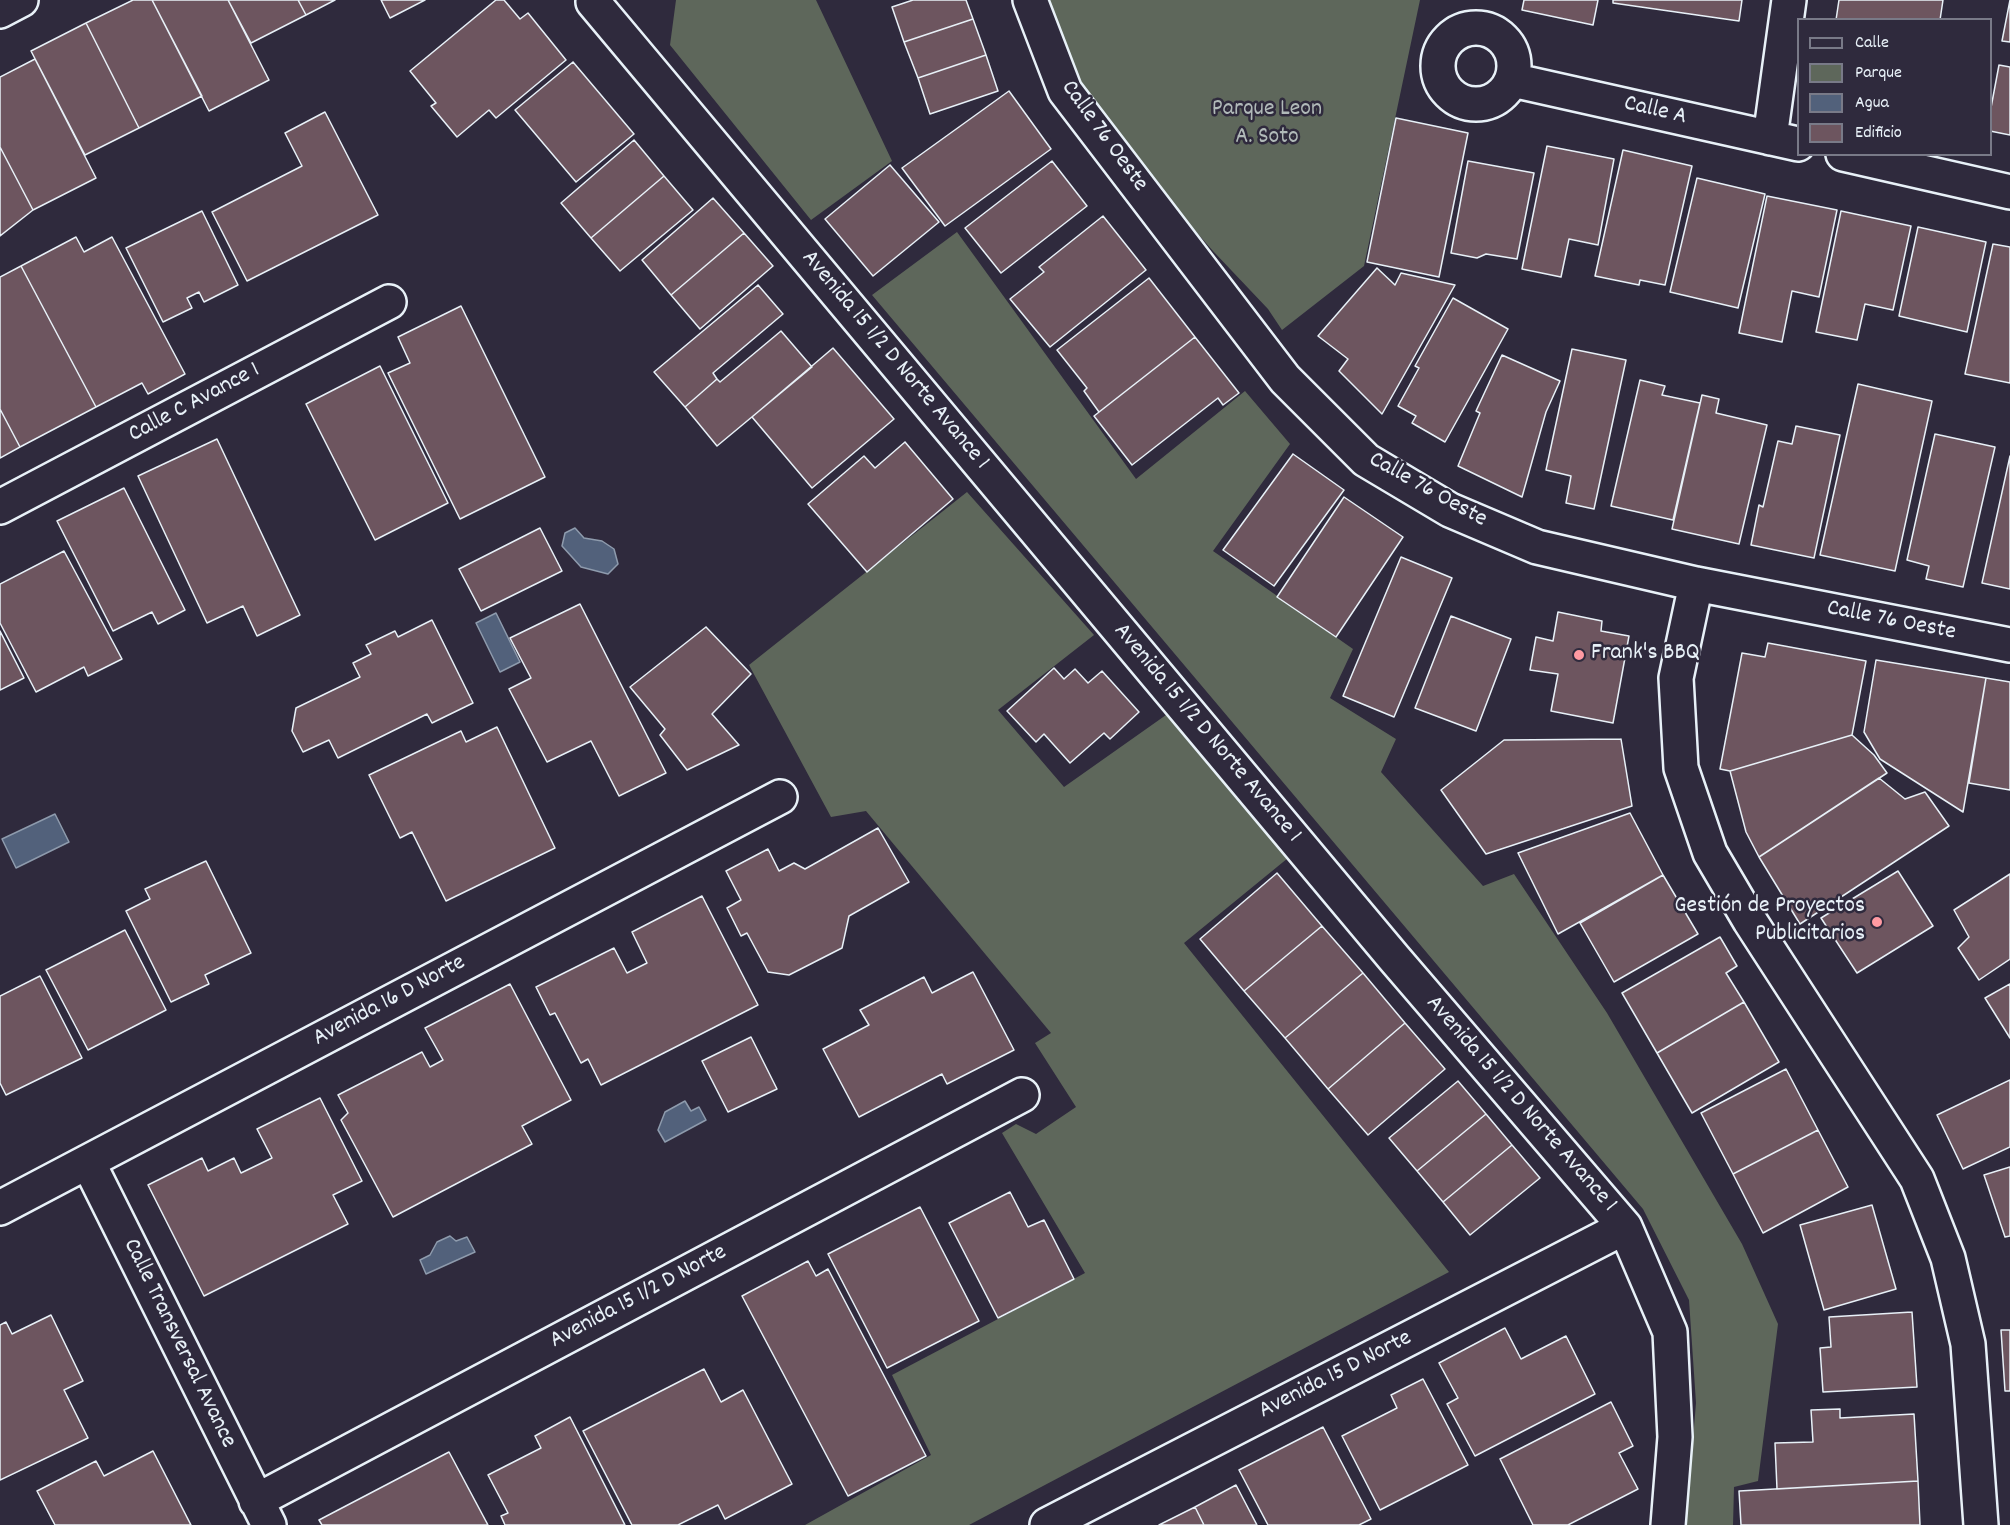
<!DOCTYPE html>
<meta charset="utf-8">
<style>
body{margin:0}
#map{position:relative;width:2010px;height:1525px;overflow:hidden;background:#2f2a3d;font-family:Dekko,sans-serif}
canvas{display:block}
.legend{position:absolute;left:1797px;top:18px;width:195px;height:138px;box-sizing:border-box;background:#2f2a3d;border:2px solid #797a88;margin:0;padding:8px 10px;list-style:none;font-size:18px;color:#e8f1f8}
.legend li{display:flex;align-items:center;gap:12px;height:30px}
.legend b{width:30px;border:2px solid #797a88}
</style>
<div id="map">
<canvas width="2010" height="1525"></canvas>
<ul class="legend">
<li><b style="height:8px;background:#2f2a3d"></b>Calle</li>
<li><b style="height:16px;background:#5e675b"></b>Parque</li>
<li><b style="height:16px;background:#52617b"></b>Agua</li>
<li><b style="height:16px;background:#6d555f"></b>Edificio</li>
</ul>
</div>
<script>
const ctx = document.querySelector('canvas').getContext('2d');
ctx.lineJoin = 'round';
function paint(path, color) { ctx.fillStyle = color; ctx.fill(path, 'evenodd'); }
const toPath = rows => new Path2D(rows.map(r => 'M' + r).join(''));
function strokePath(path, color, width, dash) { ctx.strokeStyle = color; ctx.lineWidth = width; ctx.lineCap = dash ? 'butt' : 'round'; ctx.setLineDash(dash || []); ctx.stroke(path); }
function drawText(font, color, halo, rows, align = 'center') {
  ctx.font = font + ' Dekko,sans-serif'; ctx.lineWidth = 5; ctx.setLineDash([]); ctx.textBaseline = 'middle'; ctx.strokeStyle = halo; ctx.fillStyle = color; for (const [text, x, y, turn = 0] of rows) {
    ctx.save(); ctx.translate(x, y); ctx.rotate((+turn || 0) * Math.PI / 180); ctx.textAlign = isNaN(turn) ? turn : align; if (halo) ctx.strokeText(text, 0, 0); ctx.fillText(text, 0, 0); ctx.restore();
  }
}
paint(toPath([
 [676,0,816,0,892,161,811,220,670,45],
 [1040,0,1420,0,1364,266,1282,330,1268,309,1213,251,1072,91],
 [957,232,1136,479,1245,391,1290,444,1213,551,1353,649,1330,698,1396,739,1381,772,1483,886,1514,874,1607,1013,1742,1244,1778,1324,1758,1481,1734,1487,1733,1525,1686,1525,1696,1403,1689,1300,1643,1209,872,295],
 [967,492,1094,635,998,710,1064,787,1166,715,1288,858,1184,943,1449,1272,969,1525,805,1525,931,1455,892,1375,1085,1273,1002,1133,1016,1124,1036,1134,1076,1107,1035,1043,1051,1033,866,811,831,817,749,665]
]), '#5e675b');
const water = toPath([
 [575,528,584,538,602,541,614,549,618,564,608,574,581,567,562,546,565,533,575,528],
 [496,613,520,662,500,672,476,623,496,613],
 [55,814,69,842,16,868,2,839,55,814],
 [685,1101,691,1111,699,1107,706,1120,665,1142,658,1130,665,1112,685,1101],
 [450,1236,456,1241,467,1237,475,1252,426,1274,420,1260,430,1255,437,1242,450,1236]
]);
paint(water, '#52617b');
strokePath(water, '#8e9bad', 1.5);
const building = toPath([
 [133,0,152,0,202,96,139,128,86,23,133,0],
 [152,0,228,0,269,80,209,111,152,0],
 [228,0,298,0,306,15,251,43,228,0],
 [298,0,335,0,306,15,298,0],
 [381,0,425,0,390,18,381,0],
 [496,0,504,0,520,19,528,13,566,60,496,118,489,110,457,137,431,106,436,103,410,71,496,0],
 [913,0,966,0,973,19,904,42,892,7,913,0],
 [1524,0,1598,0,1593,25,1522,10,1524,0],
 [1613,0,1742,0,1739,21,1613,3,1613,0],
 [1839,0,1943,0,1940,20,1836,20,1839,0],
 [2010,0,2010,42,2002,41,2010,0],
 [973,19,986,55,918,78,904,42,973,19],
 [86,23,139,128,85,155,31,51,86,23],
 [986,55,998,91,930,114,918,78,986,55],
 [35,59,96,178,33,210,0,147,0,77,35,59],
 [573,62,634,134,576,182,515,110,573,62],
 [1999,65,2010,67,2010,135,1990,131,1990,113,1999,65],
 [1009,91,1051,149,945,226,902,168,1009,91],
 [325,112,378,215,247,281,212,212,302,166,285,133,325,112],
 [1396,118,1468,133,1439,277,1367,262,1396,118],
 [634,140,664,176,591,238,561,203,634,140],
 [1547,146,1614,159,1598,245,1569,239,1561,277,1522,269,1547,146],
 [0,147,33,210,0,236,0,147],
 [1623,150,1692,166,1665,285,1640,280,1639,285,1595,276,1623,150],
 [1052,161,1087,206,1001,273,965,228,1052,161],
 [1468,161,1534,173,1517,259,1486,254,1477,258,1451,253,1468,161],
 [890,165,939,222,873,276,825,219,890,165],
 [664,176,693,210,620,271,591,238,664,176],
 [1697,178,1765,194,1738,308,1670,292,1697,178],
 [1767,196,1837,210,1819,297,1792,291,1782,342,1739,333,1767,196],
 [713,198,744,233,671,295,642,260,713,198],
 [202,211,238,285,204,302,199,292,187,298,192,308,163,322,126,248,202,211],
 [1841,211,1911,226,1893,310,1865,304,1857,340,1816,332,1841,211],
 [1103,216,1146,270,1050,347,1010,299,1044,272,1039,267,1103,216],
 [1918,227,1986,242,1967,332,1899,316,1918,227],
 [744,233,773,266,700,329,671,295,744,233],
 [76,237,84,252,112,237,185,374,148,394,142,383,96,407,21,266,76,237],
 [1993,244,2010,247,2010,383,1965,374,1993,244],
 [21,266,96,407,20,447,0,409,0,277,21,266],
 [1377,268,1395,285,1401,273,1455,285,1382,414,1339,371,1348,359,1318,336,1377,268],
 [1149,278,1195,337,1099,412,1084,391,1087,388,1057,350,1149,278],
 [758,285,783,314,713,373,717,379,685,407,654,372,758,285],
 [1453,298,1508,329,1445,442,1412,423,1416,416,1398,406,1419,368,1415,366,1453,298],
 [461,306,545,477,460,519,388,373,410,363,398,337,461,306],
 [781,331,812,367,717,446,685,407,717,379,720,382,781,331],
 [1195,337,1239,393,1223,405,1218,398,1132,465,1094,416,1195,337],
 [833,348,894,419,812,488,752,417,833,348],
 [1572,349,1626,360,1594,509,1566,503,1571,476,1546,470,1572,349],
 [1502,355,1560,381,1546,412,1522,497,1458,466,1480,413,1476,411,1502,355],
 [380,366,448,503,375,540,306,404,380,366],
 [1640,380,1665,386,1662,395,1700,403,1673,520,1611,506,1640,380],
 [1858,384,1932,401,1895,571,1820,555,1858,384],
 [1702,395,1719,399,1716,413,1767,425,1739,544,1672,529,1702,395],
 [0,409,20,447,0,458,0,409],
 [1796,426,1840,435,1814,558,1751,545,1759,505,1763,507,1778,441,1792,444,1796,426],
 [1935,434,1995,447,1963,587,1926,579,1929,566,1907,560,1935,434],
 [217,439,300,615,257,636,243,606,207,623,138,476,217,439],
 [905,442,953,499,867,572,808,504,864,456,875,468,905,442],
 [1293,454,1344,490,1274,586,1223,550,1293,454],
 [2010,456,2010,589,1982,583,2010,456],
 [124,488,185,610,158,624,152,612,113,631,57,521,124,488],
 [1344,497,1403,537,1336,637,1277,597,1344,497],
 [540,528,562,571,481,611,459,569,540,528],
 [64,551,122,659,88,676,84,667,36,692,0,623,0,584,64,551],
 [1401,557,1452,578,1394,717,1343,696,1401,557],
 [580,604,666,773,619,796,591,741,547,762,509,689,531,678,510,638,580,604],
 [1558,612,1602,621,1601,631,1629,636,1613,723,1551,711,1558,674,1530,670,1536,637,1553,641,1558,612],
 [1451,616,1511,639,1476,731,1415,708,1451,616],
 [432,620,473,703,432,723,427,714,338,758,329,740,303,752,292,731,296,708,360,677,353,663,371,654,366,645,395,631,398,637,432,620],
 [706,627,751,674,712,714,739,745,687,770,660,735,665,729,630,687,706,627],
 [0,631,24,678,0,690,0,631],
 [1768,643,1866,661,1852,735,1730,771,1720,769,1742,653,1765,657,1768,643],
 [1876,660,1986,678,1963,812,1880,759,1864,732,1876,660],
 [1054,668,1064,679,1075,669,1088,683,1102,671,1139,712,1110,739,1104,733,1070,763,1044,734,1036,742,1007,711,1054,668],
 [1986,678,2010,682,2010,790,1969,783,1986,678],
 [497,727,555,848,446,901,412,832,400,838,369,775,461,731,466,742,497,727],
 [1852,735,1874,755,1887,773,1759,857,1746,832,1730,771,1852,735],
 [1621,739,1632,806,1486,854,1441,790,1504,740,1621,739],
 [1879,778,1905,799,1925,792,1949,826,1800,924,1759,857,1879,778],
 [1630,813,1663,875,1558,934,1518,853,1630,813],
 [878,828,909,882,849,916,842,948,789,975,768,972,747,933,741,936,727,908,741,900,726,871,768,849,779,871,794,863,805,869,878,828],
 [206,861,251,953,205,975,209,984,171,1002,126,911,150,899,145,889,206,861],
 [1898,871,1933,926,1857,973,1821,918,1898,871],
 [1277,873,1322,926,1244,991,1200,939,1277,873],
 [2010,874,2010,959,1979,980,1958,948,1969,937,1954,910,2010,874],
 [1663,875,1698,934,1614,982,1580,923,1663,875],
 [702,896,758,1005,601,1085,588,1059,581,1063,555,1013,550,1015,536,987,614,948,627,973,647,963,632,932,702,896],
 [1322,926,1363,973,1285,1038,1244,991,1322,926],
 [125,930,166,1010,88,1050,46,970,125,930],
 [1720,937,1737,966,1726,973,1744,1002,1657,1053,1622,993,1720,937],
 [973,972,1014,1050,947,1084,942,1074,859,1117,823,1049,869,1025,860,1010,924,977,932,993,973,972],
 [1363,973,1405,1023,1328,1089,1285,1038,1363,973],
 [40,976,82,1058,6,1095,0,1083,0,996,40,976],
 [510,984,571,1100,522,1126,532,1144,393,1217,341,1120,348,1113,338,1095,422,1052,430,1067,443,1060,425,1028,510,984],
 [2010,984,2010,1038,1985,998,2010,984],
 [1744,1002,1779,1062,1692,1113,1657,1053,1744,1002],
 [1405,1023,1445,1069,1368,1135,1328,1089,1405,1023],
 [751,1037,777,1089,728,1112,702,1061,751,1037],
 [1786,1069,1818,1130,1733,1174,1701,1113,1786,1069],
 [2010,1080,2010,1147,1963,1169,1937,1115,2010,1080],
 [1458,1081,1486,1114,1417,1171,1389,1138,1458,1081],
 [320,1098,362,1181,333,1195,348,1224,204,1296,148,1185,202,1158,208,1171,234,1158,241,1173,272,1158,257,1129,320,1098],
 [1486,1114,1512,1145,1443,1202,1417,1171,1486,1114],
 [1818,1130,1848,1187,1763,1233,1733,1174,1818,1130],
 [1512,1145,1540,1178,1470,1235,1443,1202,1512,1145],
 [2010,1167,2010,1236,2005,1237,1984,1175,2010,1167],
 [1010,1192,1028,1227,1044,1220,1074,1279,998,1318,949,1223,1010,1192],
 [1872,1205,1896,1289,1824,1310,1800,1225,1872,1205],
 [920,1207,979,1321,887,1368,828,1254,920,1207],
 [808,1261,816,1276,828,1269,926,1456,848,1496,742,1296,808,1261],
 [1912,1312,1917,1387,1823,1392,1820,1348,1831,1347,1829,1317,1912,1312],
 [51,1315,83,1381,64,1390,88,1438,0,1480,0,1325,6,1322,12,1334,51,1315],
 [1505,1328,1521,1359,1566,1336,1595,1394,1475,1456,1447,1404,1458,1398,1439,1363,1505,1328],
 [2001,1330,2010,1330,2010,1391,2005,1391,2001,1330],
 [704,1369,721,1402,743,1390,792,1484,725,1519,718,1505,678,1525,632,1525,583,1431,704,1369],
 [1423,1379,1468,1465,1380,1510,1342,1436,1397,1408,1391,1395,1423,1379],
 [1611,1402,1633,1446,1619,1453,1638,1489,1568,1525,1533,1525,1500,1459,1611,1402],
 [1840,1409,1840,1418,1914,1414,1918,1481,1777,1489,1775,1443,1813,1442,1811,1410,1840,1409],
 [570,1417,625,1525,505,1525,501,1516,508,1513,488,1475,541,1448,535,1436,570,1417],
 [1323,1427,1371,1519,1359,1525,1268,1525,1239,1470,1323,1427],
 [153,1451,191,1525,55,1525,37,1491,96,1461,104,1476,153,1451],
 [449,1452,488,1525,322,1525,319,1520,449,1452],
 [1918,1481,1920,1525,1741,1525,1739,1491,1918,1481],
 [1236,1485,1257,1525,1204,1525,1195,1507,1236,1485],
 [1195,1507,1204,1525,1159,1525,1195,1507]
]);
paint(building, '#6d555f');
strokePath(building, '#e8f1f8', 1.5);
const minor = toPath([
 [1030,0,1065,91,1285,379,1366,460,1450,510,1537,547,1696,584,2010,645],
 [593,2,1394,958,1625,1227,1670,1332,1675,1437,1668,1525],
 [0,11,21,0],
 '1438 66a38 38 0 1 1 76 0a38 38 0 1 1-76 0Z',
 [1512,80,1798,144],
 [1770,138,1789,0],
 [1843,154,2010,192],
 [0,507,389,302],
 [1696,584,1676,678,1681,768,1710,853,1750,921,1917,1179,1948,1258,1968,1344,1981,1525],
 [88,1162,269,1525],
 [0,1208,780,797],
 [256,1501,1022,1095],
 [1047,1525,1625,1227]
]);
strokePath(minor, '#e8f1f8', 38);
strokePath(minor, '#2f2a3d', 33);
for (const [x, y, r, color] of [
 [1579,655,6,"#ff9aa2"],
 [1877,922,6,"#ff9aa2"]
]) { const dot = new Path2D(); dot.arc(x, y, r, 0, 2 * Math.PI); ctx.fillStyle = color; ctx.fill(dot); strokePath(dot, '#2f2a3d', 2); }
drawText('24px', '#b1bab9', '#2f2a3d', [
 ["Parque Leon",1267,111],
 ["A. Soto",1267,139]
]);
drawText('24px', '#e8f1f8', '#2f2a3d', [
 ["Calle A",1655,112,13],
 ["Calle 76 Oeste",1103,137,54],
 ["Avenida 15 1/2 D Norte Avance 1",894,361,50],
 ["Calle C Avance 1",195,404,-28],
 ["Calle 76 Oeste",1427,491,29],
 ["Calle 76 Oeste",1891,622,11],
 ["Avenida 15 1/2 D Norte Avance 1",1206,734,50],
 ["Avenida 16 D Norte",390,1002,-28],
 ["Avenida 15 1/2 D Norte Avance 1",1520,1105,49],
 ["Avenida 15 1/2 D Norte",639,1298,-28],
 ["Calle Transversal Avance",178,1344,64],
 ["Avenida 15 D Norte",1336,1376,-27]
]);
drawText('24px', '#e8f1f8', '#2f2a3d', [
 ["Frank's BBQ",1591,655],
 ["Gestión de Proyectos",1865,908,"right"],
 ["Publicitarios",1865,936,"right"]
], 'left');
</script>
